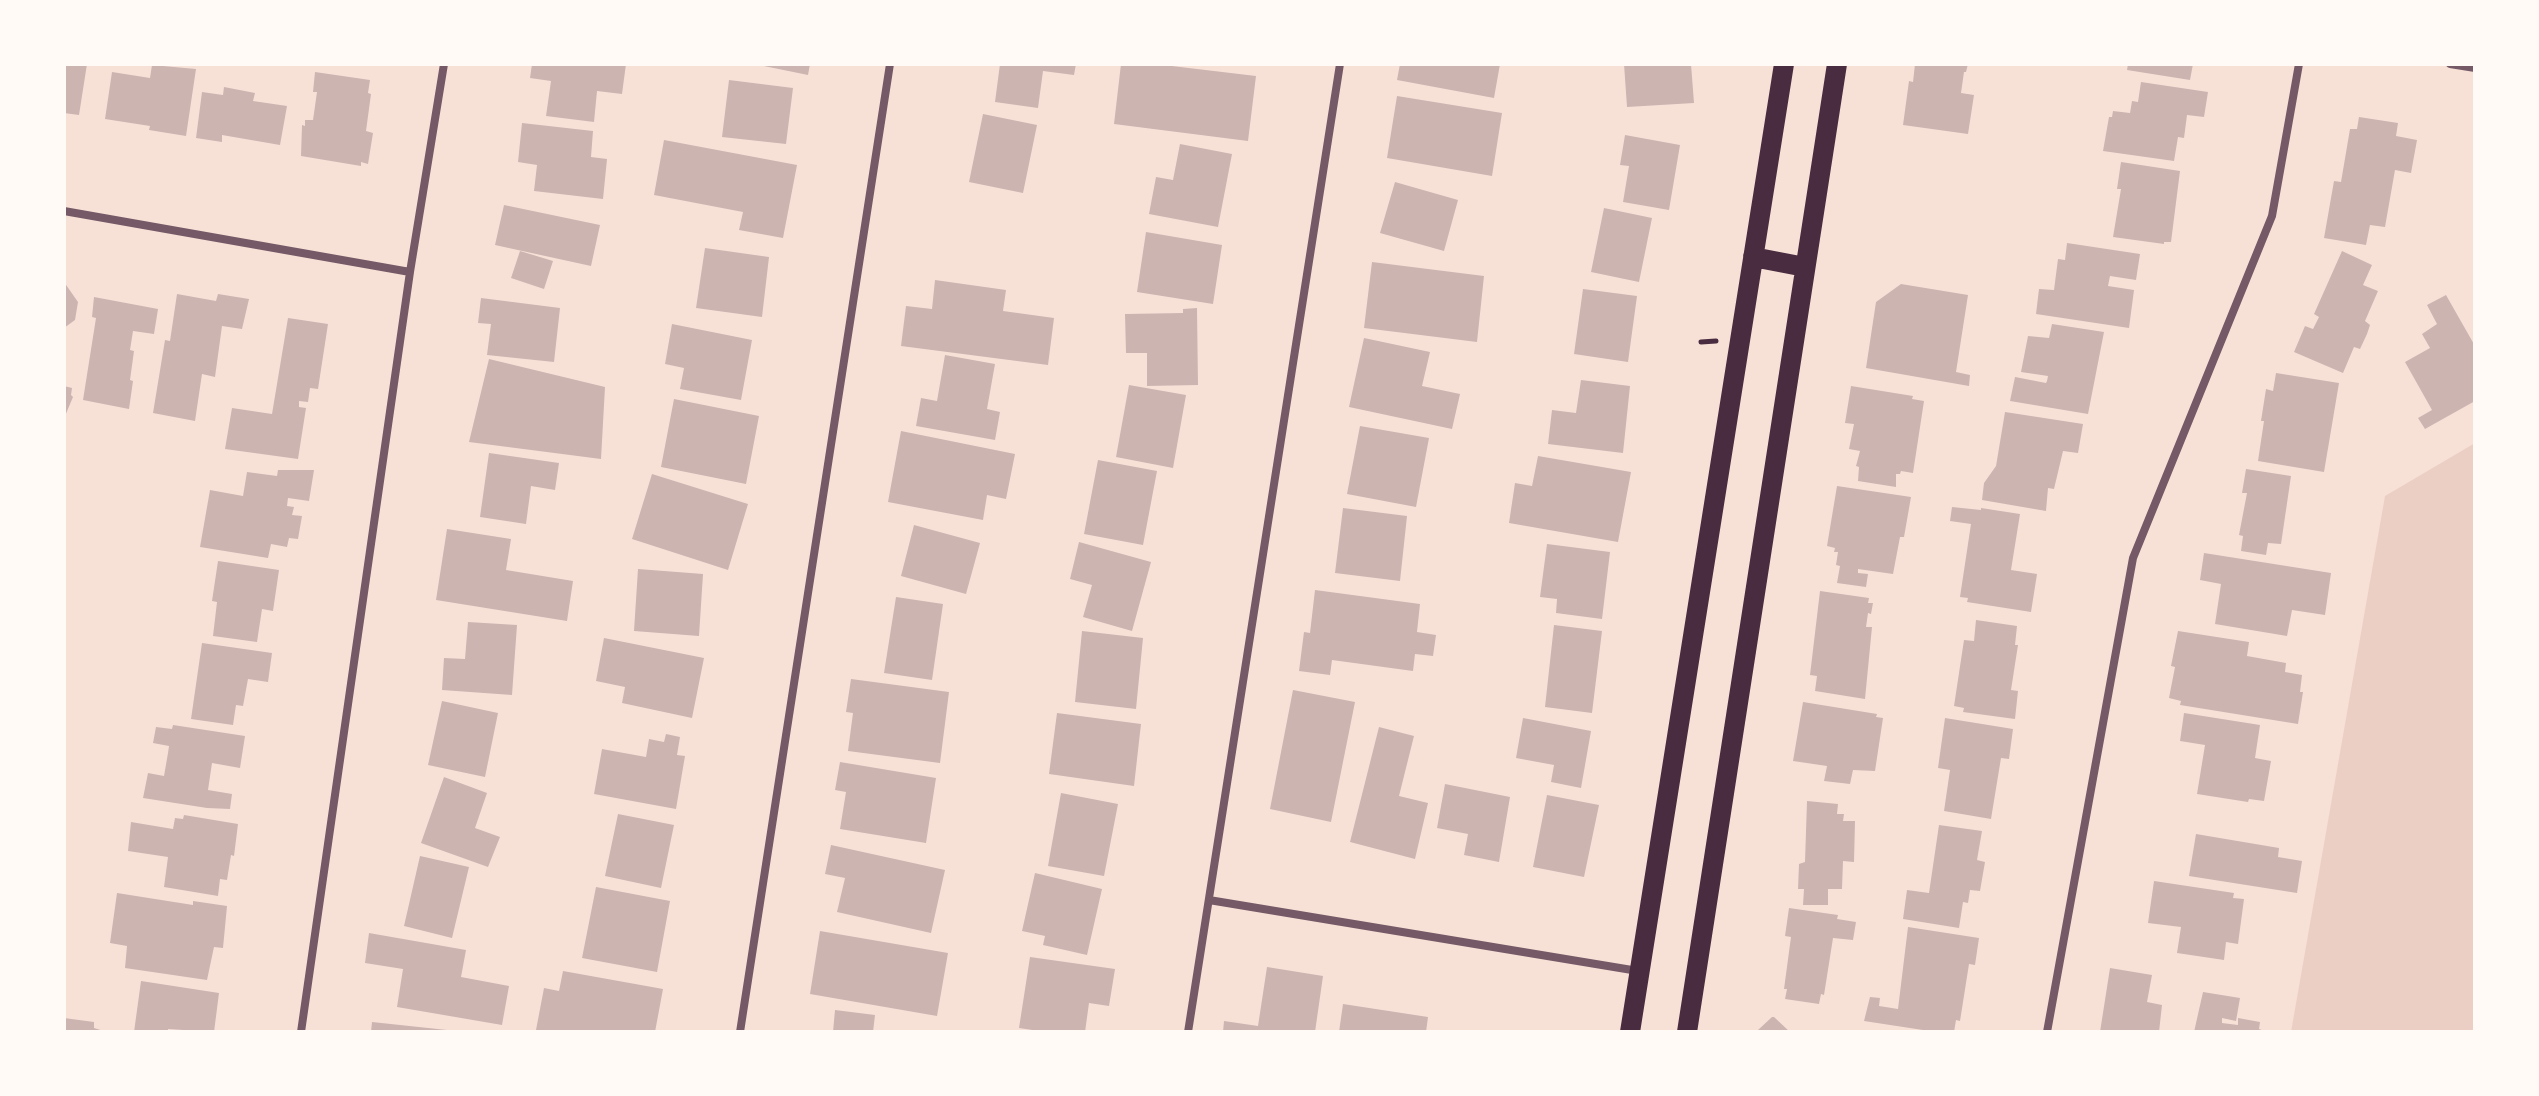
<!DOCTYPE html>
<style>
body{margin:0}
#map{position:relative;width:2539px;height:1096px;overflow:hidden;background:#f7e1d7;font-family:"Asap Condensed",sans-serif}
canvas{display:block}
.frame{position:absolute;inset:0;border:66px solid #fffaf5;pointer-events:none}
</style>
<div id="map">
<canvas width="2539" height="1096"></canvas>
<div class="frame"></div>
</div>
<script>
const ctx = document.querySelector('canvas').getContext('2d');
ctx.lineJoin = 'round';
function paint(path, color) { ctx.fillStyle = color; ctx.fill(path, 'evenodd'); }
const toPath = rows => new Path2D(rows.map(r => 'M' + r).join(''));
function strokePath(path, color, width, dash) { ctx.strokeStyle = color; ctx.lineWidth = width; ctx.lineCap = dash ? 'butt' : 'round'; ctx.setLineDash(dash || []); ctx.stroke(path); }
paint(toPath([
 [2475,443,2475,1032,2291,1032,2385,496]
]), '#ebcfc5');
paint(toPath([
 [64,64,87,64,79,115,64,113],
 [532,64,626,64,622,94,597,91,594,122,546,116,551,81,530,78],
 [754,64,810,64,808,75],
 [1000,64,1076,64,1074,75,1043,71,1038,108,995,102],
 [1121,64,1155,64,1256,76,1248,141,1114,124],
 [1400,64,1500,64,1494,98,1397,80],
 [1624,64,1691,64,1694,103,1627,107],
 [1915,64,1968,64,1966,72,1964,72,1961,93,1974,95,1968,134,1903,125,1909,81,1913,82],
 [2128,64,2193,64,2190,80,2127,70],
 [152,65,196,69,186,136,149,130,150,126,105,119,112,72,150,78],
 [315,72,370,80,368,93,371,94,366,131,373,133,368,164,361,162,361,166,301,156,302,125,305,126,305,120,313,120,317,92,313,92],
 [729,80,793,88,786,144,722,137],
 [2141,82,2208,92,2204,117,2187,115,2184,138,2178,137,2174,161,2103,151,2109,117,2112,117,2113,111,2130,113,2132,101,2138,102],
 [224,87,255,93,253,101,287,106,280,145,222,135,222,142,196,138,202,92,223,95],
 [1397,96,1502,113,1492,176,1387,158],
 [983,114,1037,125,1023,193,969,182],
 [2359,117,2398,123,2396,136,2417,140,2411,173,2395,170,2385,227,2370,225,2366,245,2324,238,2334,181,2341,182,2350,129,2357,129],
 [522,123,593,131,591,157,607,159,603,199,534,191,537,165,518,162],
 [1625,135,1680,145,1669,210,1623,202,1629,166,1620,165],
 [664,140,797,165,783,238,739,230,743,212,654,195],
 [1180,144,1232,154,1218,227,1149,214,1156,177,1173,180],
 [2121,162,2180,171,2171,242,2164,242,2164,244,2113,237,2121,189,2117,189],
 [1395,182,1458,200,1444,251,1380,233],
 [504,205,600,225,591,266,495,245],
 [1604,208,1652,218,1639,282,1591,272],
 [1146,232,1222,245,1213,304,1137,292],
 [2067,243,2140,254,2136,280,2110,276,2108,286,2134,290,2129,328,2036,314,2039,289,2054,290,2058,259,2065,260],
 [705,248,769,257,762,317,696,308],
 [520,251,553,261,544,289,511,278],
 [2342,251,2372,265,2363,285,2378,291,2365,321,2370,325,2367,334,2360,349,2354,347,2343,373,2294,352,2305,326,2313,329,2319,317,2314,314],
 [1372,262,1484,276,1477,342,1364,328],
 [935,280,1006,290,1003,311,1054,318,1048,365,901,346,906,306,932,309],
 [64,282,78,302,75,320,64,328],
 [1901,284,1968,295,1956,372,1970,375,1969,386,1866,368,1876,302],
 [1583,289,1637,296,1628,362,1574,354],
 [177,294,216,301,218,294,249,299,242,329,222,326,215,377,202,374,195,421,153,413,165,340,170,341],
 [2446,295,2475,346,2475,401,2425,429,2418,418,2432,410,2405,362,2430,348,2422,334,2437,324,2427,305],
 [94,297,158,309,154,334,133,331,130,350,134,351,130,380,133,381,129,409,83,400,96,318,92,317],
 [481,298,560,308,554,362,487,355,491,324,478,323],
 [1197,308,1198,385,1147,386,1147,353,1126,353,1125,314,1183,313,1183,309],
 [288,318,328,324,318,389,310,388,308,402,299,401,299,407,306,408,298,459,225,449,232,408,272,414],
 [672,324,752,340,741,400,680,389,684,368,665,364],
 [2052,324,2104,332,2088,414,2010,401,2015,377,2046,383,2047,381,2048,376,2021,372,2028,336,2049,338],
 [1364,338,1430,352,1422,386,1460,394,1452,429,1349,407],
 [945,355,995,364,987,409,1000,412,995,440,916,426,921,398,937,401],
 [489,359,605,387,601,459,469,442],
 [2276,373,2339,383,2324,472,2258,461,2264,421,2261,421,2266,389,2273,391],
 [1581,380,1630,386,1623,453,1548,444,1552,410,1576,413],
 [1129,385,1186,395,1173,468,1116,457],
 [64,386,72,388,71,395,73,397,65,416],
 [1851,386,1913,396,1912,399,1924,401,1913,473,1901,471,1900,474,1896,474,1896,487,1858,481,1859,467,1856,466,1860,451,1849,449,1854,424,1845,423],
 [674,399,759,416,746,484,661,467],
 [2005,412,2083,424,2078,453,2063,451,2054,489,2048,488,2046,511,1982,500,1984,483,1996,466],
 [1360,426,1429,438,1416,507,1347,494],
 [901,431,1015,454,1006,499,987,495,983,520,888,502],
 [489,453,559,463,555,490,531,486,526,524,480,517],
 [1538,456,1631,472,1618,542,1509,523,1515,483,1532,486],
 [1098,460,1157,471,1143,545,1084,534],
 [2246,469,2291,476,2281,544,2268,543,2266,555,2241,551,2243,536,2239,535,2247,493,2242,493],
 [278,470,314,470,309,501,288,498,287,506,294,507,292,515,302,516,298,539,289,538,287,547,271,544,268,558,200,547,210,490,243,496,247,472,277,476],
 [652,474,748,504,728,570,632,539],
 [1837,486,1911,497,1904,537,1900,537,1893,574,1858,569,1858,573,1868,574,1866,587,1837,583,1840,566,1836,565,1838,552,1834,552,1835,548,1827,546],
 [1952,507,1981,510,1981,508,2020,514,2011,570,2037,574,2031,612,1967,602,1968,598,1960,597,1971,524,1950,521],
 [1343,508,1407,516,1400,581,1335,573],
 [914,525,980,543,966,594,901,576],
 [447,529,511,539,506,570,573,581,567,621,436,600],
 [1079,542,1151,562,1132,631,1083,617,1092,585,1070,579],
 [1547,544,1610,552,1602,619,1556,613,1557,599,1540,597],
 [2204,553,2331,573,2325,615,2292,610,2287,636,2215,624,2221,584,2200,580],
 [218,561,279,570,273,611,262,609,257,642,213,636,217,602,212,601],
 [638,569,703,574,699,636,634,631],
 [1315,590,1420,604,1417,632,1436,635,1433,656,1415,654,1413,671,1332,660,1330,675,1299,671,1304,632,1310,633],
 [1820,591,1869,598,1868,603,1873,603,1871,614,1868,613,1866,627,1872,627,1865,699,1815,691,1817,676,1810,675],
 [896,597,943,604,932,680,884,673],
 [1976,620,2017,626,2015,645,2018,645,2011,690,2018,691,2015,719,1963,712,1964,708,1954,706,1964,640,1974,641],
 [468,622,517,625,512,695,442,690,444,658,465,659],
 [1554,625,1602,631,1592,713,1545,707],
 [1082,631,1143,638,1136,709,1075,702],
 [2178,631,2249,642,2247,656,2286,663,2285,672,2302,675,2300,692,2303,692,2298,724,2180,705,2181,701,2169,698,2175,667,2171,666],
 [604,638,704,658,692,718,622,703,625,687,596,681],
 [202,643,272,653,268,682,248,679,243,706,236,705,233,725,191,719],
 [851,679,949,692,940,763,848,751,853,713,846,712],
 [1293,690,1355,702,1331,822,1270,809],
 [442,701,498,713,485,777,428,765],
 [1803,702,1877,714,1876,717,1883,718,1875,771,1853,770,1850,784,1824,781,1827,766,1793,761],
 [1057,713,1141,724,1134,786,1049,774],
 [2184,713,2260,725,2255,758,2271,761,2264,801,2249,799,2248,802,2197,794,2205,745,2180,741],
 [1523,718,1591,731,1581,788,1551,782,1554,765,1516,758],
 [1945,718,2013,729,2009,759,2001,758,1991,819,1944,811,1950,770,1938,768],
 [173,725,245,736,240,768,212,763,208,790,232,794,230,809,207,808,143,798,148,773,164,776,168,753,169,746,153,743,156,727,172,729],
 [1379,727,1414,736,1399,796,1428,803,1415,859,1350,842],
 [666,734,680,737,677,755,685,756,676,809,594,794,602,749,646,757,649,739,664,742],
 [840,762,936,778,926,843,840,829,846,792,835,790],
 [444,777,487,793,475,828,500,837,488,867,421,843],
 [1445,784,1510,797,1499,862,1464,855,1468,834,1437,828],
 [1061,793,1118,804,1104,876,1048,866],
 [1547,795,1599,805,1584,877,1533,867],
 [1807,801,1838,804,1837,814,1844,814,1843,821,1855,821,1854,862,1843,861,1842,889,1828,889,1828,905,1803,905,1804,889,1798,889,1799,864,1805,862],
 [618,814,674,825,661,888,605,876],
 [184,815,238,824,234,856,231,855,227,880,220,879,218,896,164,887,168,857,128,851,131,822,173,829,175,818,183,819],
 [1939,825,1982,831,1977,860,1985,862,1980,891,1970,890,1968,903,1963,902,1959,928,1903,919,1907,890,1929,893],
 [2196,834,2279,848,2278,857,2302,861,2297,893,2189,876],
 [831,845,945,870,931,933,837,912,845,878,825,874],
 [420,856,469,867,452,938,404,926],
 [1035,873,1102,889,1087,955,1043,945,1045,936,1022,931],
 [2154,881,2234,893,2233,898,2244,899,2238,944,2226,942,2224,960,2177,953,2181,927,2148,923],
 [596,887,670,901,657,972,582,958],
 [117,893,193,905,193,901,227,906,223,948,214,947,207,980,125,968,127,946,110,943],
 [1789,908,1838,915,1837,919,1856,922,1853,940,1833,938,1824,995,1821,994,1819,1004,1785,999,1787,989,1784,989,1791,937,1785,936],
 [1908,927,1979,938,1975,965,1969,964,1960,1021,1956,1020,1954,1032,1936,1032,1864,1021,1870,997,1880,998,1879,1006,1898,1009],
 [820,931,948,953,937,1016,810,994],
 [369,933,466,950,461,977,509,986,502,1025,397,1007,403,969,365,963],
 [1030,957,1115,969,1109,1006,1089,1003,1085,1032,1046,1032,1019,1028],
 [1267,967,1323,976,1315,1032,1223,1032,1224,1021,1258,1026],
 [2110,968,2152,975,2147,1002,2162,1005,2159,1032,2100,1032],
 [563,971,663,989,655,1032,536,1030,544,988,559,991],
 [141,981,219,993,214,1032,168,1029,168,1032,134,1032],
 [2203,992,2240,998,2236,1021,2222,1018,2222,1023,2238,1025,2238,1018,2260,1022,2259,1029,2267,1032,2194,1032],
 [1343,1004,1428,1017,1426,1032,1339,1032],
 [835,1010,875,1015,873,1032,833,1032],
 [1772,1017,1774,1017,1790,1032,1761,1032,1758,1030],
 [64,1018,94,1022,94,1028,107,1032,64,1032],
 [372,1022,447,1030,447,1032,371,1032]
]), '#ccb4b1');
strokePath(toPath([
 [1701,342,1716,341]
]), '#4a2c40', 5);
strokePath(toPath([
 [2450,64,2475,68],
 [64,211,410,272],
 [1209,900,1638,971],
 [301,1032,410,272,444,64],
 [740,1032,890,64],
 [1188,1032,1340,64],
 [2047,1032,2133,558,2272,216,2299,64]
]), '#755966', 8);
strokePath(toPath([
 [1753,257,1805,267],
 [1630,1032,1784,64],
 [1687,1032,1837,64]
]), '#4a2c40', 20);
</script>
